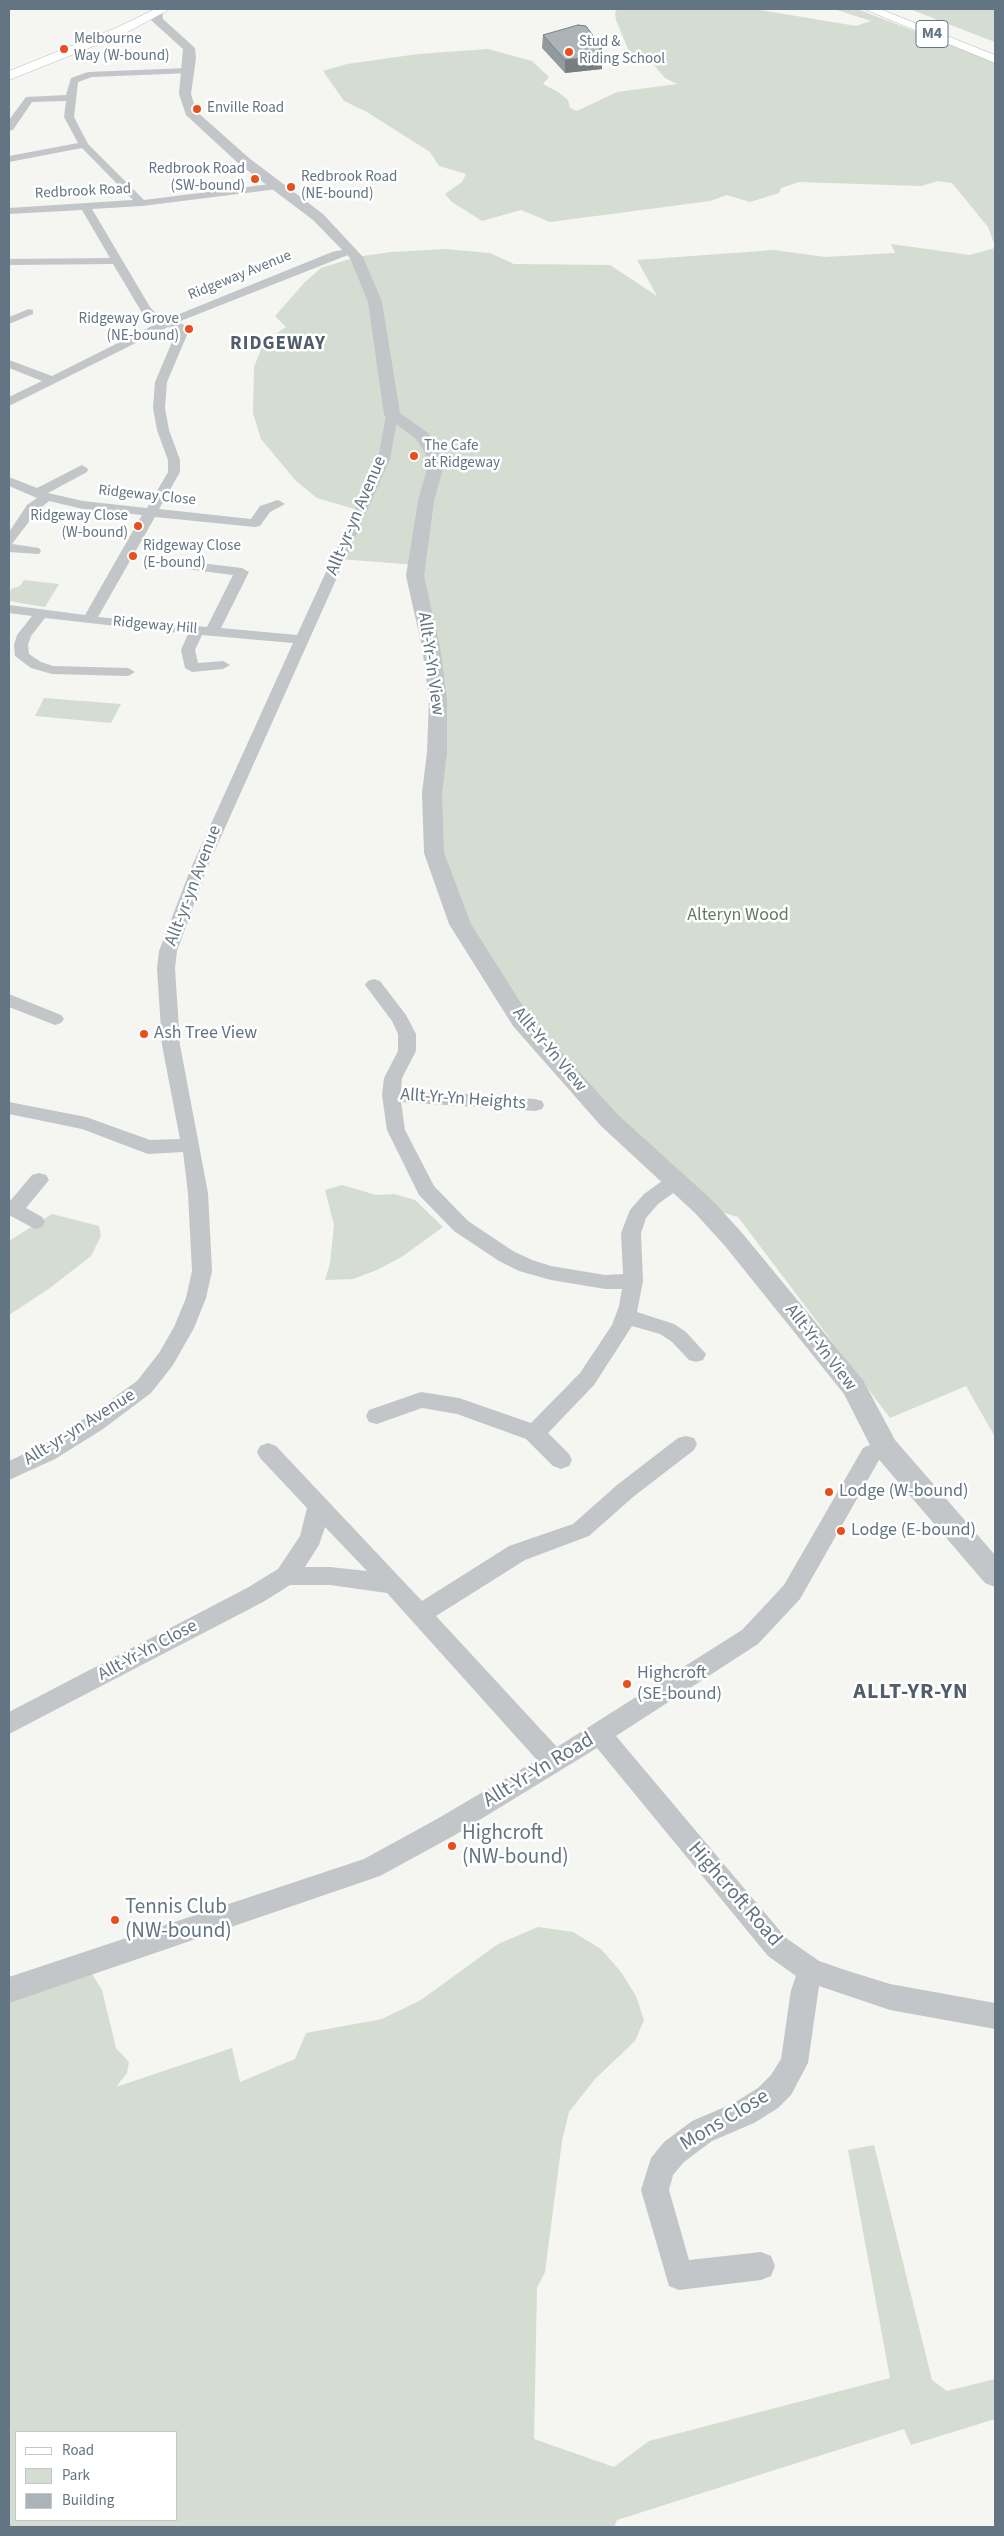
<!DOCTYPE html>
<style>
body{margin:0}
#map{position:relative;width:1004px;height:2536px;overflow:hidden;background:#f5f5f1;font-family:"Source Sans 3",sans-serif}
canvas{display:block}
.frame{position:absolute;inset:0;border:10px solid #637483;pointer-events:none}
.legend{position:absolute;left:15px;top:2431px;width:162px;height:90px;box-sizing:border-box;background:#fff;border:1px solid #c1c7cd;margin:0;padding:6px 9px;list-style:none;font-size:15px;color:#637483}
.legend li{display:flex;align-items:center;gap:10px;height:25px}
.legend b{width:25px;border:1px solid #c1c7cd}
</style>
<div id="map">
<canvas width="1004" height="2536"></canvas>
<div class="frame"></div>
<ul class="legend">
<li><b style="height:6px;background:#fff"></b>Road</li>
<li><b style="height:14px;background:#d5dcd2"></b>Park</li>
<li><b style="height:14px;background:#abb3b8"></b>Building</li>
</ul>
</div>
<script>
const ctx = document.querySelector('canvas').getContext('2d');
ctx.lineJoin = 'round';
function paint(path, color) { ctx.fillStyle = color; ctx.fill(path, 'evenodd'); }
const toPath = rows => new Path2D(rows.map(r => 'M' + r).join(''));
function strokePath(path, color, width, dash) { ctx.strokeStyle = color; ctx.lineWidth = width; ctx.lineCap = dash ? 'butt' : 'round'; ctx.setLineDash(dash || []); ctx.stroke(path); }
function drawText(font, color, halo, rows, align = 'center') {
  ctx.font = font + ' "Source Sans 3",sans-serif'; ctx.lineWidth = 5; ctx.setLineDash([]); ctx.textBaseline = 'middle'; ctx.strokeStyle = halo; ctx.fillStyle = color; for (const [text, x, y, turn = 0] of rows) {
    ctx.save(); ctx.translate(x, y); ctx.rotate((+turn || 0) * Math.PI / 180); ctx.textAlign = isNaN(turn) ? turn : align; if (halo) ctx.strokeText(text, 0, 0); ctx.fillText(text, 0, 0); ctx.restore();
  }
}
paint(toPath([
 [617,9,754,9,856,26,871,21,834,9,857,9,995,62,995,246,988,227,952,183,938,181,921,186,799,182,781,188,779,193,750,202,727,195,710,201,550,222,521,210,482,221,452,202,445,194,462,182,466,174,439,166,430,152,367,112,344,101,323,71,347,64,418,54,488,49,532,61,549,77,543,84,558,92,568,100,570,108,577,111,617,92,677,84,665,78,648,58,637,59,630,54,616,20,615,13],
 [910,9,995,9,995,42,961,29],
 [891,244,970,255,995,248,995,1437,966,1386,890,1418,738,1217,704,1207,521,1021,434,853,437,752,416,565,339,559,361,511,317,498,296,481,261,439,253,413,254,367,264,342,286,327,275,316,305,282,321,268,356,257,391,252,445,249,490,253,514,264,610,265,657,296,637,260,774,250,825,257,895,253],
 [24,580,59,584,45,607,9,601,11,589,20,586],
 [44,698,121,704,111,723,35,716],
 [342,1185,376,1195,394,1194,415,1200,443,1227,403,1256,377,1270,353,1279,325,1280,330,1263,334,1225,325,1190],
 [52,1214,99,1226,101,1236,91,1256,50,1288,9,1315,9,1241],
 [538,1927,573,1932,601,1949,621,1972,636,1996,644,2020,635,2041,595,2079,569,2112,562,2141,545,2272,537,2288,534,2439,614,2467,649,2441,890,2378,848,2150,874,2145,932,2380,947,2391,995,2379,995,2419,911,2445,904,2429,617,2520,614,2527,9,2527,9,1990,87,1966,102,1990,116,2048,129,2062,127,2073,116,2087,232,2048,240,2082,295,2059,306,2033,382,2019,421,2000,498,1944],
 [16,2432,176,2432,176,2520,16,2520]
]), '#d5dcd2');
const secondary = toPath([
 [155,9,170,9,124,34,9,80,9,71,116,28,155,9]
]);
const motorway = toPath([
 [864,9,880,9,995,55,995,63,864,9]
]);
strokePath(secondary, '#b4b9be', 1);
strokePath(motorway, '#b5b8bb', 1);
paint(toPath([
 [188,68,193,71,191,73,92,77,78,82,74,117,88,144,144,200,278,183,283,186,278,189,142,206,92,209,150,307,158,316,167,319,332,252,352,248,358,251,178,322,184,325,187,335,167,382,165,408,169,430,180,460,180,472,159,509,251,519,260,506,278,500,285,504,270,512,260,526,255,527,155,517,98,617,207,627,233,575,178,568,176,565,178,562,183,561,242,568,249,572,221,628,297,635,378,459,386,415,392,411,398,415,390,459,207,868,177,951,175,968,180,1045,208,1193,212,1271,206,1298,194,1328,173,1365,151,1393,103,1429,55,1459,9,1480,9,1461,39,1447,87,1417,137,1381,159,1353,174,1327,186,1298,192,1271,188,1193,183,1152,148,1154,82,1129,9,1114,9,1102,86,1117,150,1140,180,1139,162,1045,157,968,159,951,191,868,293,643,202,635,195,650,198,663,223,661,230,665,223,669,192,672,185,668,181,650,188,634,45,618,31,636,28,645,29,654,41,662,53,666,128,668,135,672,128,676,52,674,31,668,15,656,14,645,17,635,32,616,9,613,9,605,85,615,142,515,83,509,49,501,37,511,12,544,39,548,41,551,39,554,9,552,9,532,27,505,37,498,9,486,9,477,37,488,82,465,88,469,87,472,48,493,83,501,147,508,168,472,168,460,157,430,153,408,155,382,175,335,174,329,168,327,9,406,9,397,42,381,9,368,9,360,52,376,158,323,150,320,141,311,113,264,9,265,9,259,110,258,82,210,9,214,9,208,133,200,82,148,9,162,9,156,78,143,64,117,66,101,32,102,13,130,9,131,9,120,26,97,66,95,71,78,88,72,188,68],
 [29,309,33,310,33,314,9,324,9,317,29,309],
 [374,979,380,981,406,1015,416,1034,416,1051,402,1078,401,1089,535,1099,542,1101,544,1105,542,1109,535,1111,401,1102,405,1130,434,1186,468,1221,513,1251,532,1260,551,1266,605,1275,623,1274,621,1233,630,1210,644,1194,669,1176,676,1174,683,1176,686,1181,683,1186,658,1204,646,1218,641,1233,643,1281,637,1312,674,1324,686,1332,706,1354,703,1360,696,1362,689,1360,672,1342,660,1334,632,1326,594,1385,548,1433,569,1454,572,1460,569,1466,561,1469,553,1466,526,1439,457,1414,422,1408,377,1424,369,1422,366,1416,369,1410,421,1392,459,1398,531,1423,580,1373,612,1325,619,1306,622,1289,605,1289,551,1280,519,1271,499,1261,454,1231,419,1195,387,1130,382,1095,384,1078,398,1051,398,1034,392,1021,365,985,368,981,374,979],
 [9,994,61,1015,64,1019,61,1023,55,1025,9,1007,9,994],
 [39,1173,46,1175,49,1180,26,1208,42,1217,45,1222,42,1227,35,1229,9,1215,9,1199,11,1200,32,1175,39,1173],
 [686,1436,694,1438,697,1444,694,1450,633,1497,589,1536,525,1560,436,1616,557,1747,742,1630,784,1585,863,1448,885,1438,893,1441,896,1447,893,1453,879,1460,800,1599,758,1644,616,1736,786,1938,819,1961,845,1970,890,1984,995,2003,995,2029,890,2010,819,1986,808,2063,791,2095,778,2108,754,2123,712,2141,684,2162,673,2175,669,2190,689,2260,761,2252,771,2256,775,2266,771,2276,761,2280,679,2290,669,2286,641,2190,651,2158,664,2142,692,2121,734,2103,758,2088,771,2075,781,2059,791,1990,796,1976,768,1956,597,1748,455,1835,380,1876,9,2003,9,1977,364,1859,437,1819,537,1760,387,1593,330,1585,290,1585,263,1602,9,1734,9,1712,247,1588,278,1569,300,1536,307,1508,260,1458,257,1452,260,1446,268,1443,276,1446,422,1601,509,1546,573,1524,617,1485,678,1438,686,1436],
 [325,1527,367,1571,330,1567,305,1567,319,1545,325,1527]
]), '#c2c6c9');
paint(toPath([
 [154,10,162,10,163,19,195,48,196,58,191,94,196,111,249,158,323,214,363,257,382,302,400,413,428,433,441,453,444,465,434,501,424,576,440,647,447,700,447,752,442,793,444,853,471,924,529,1016,617,1114,713,1201,743,1234,863,1380,895,1440,995,1555,995,1587,985,1583,875,1455,844,1394,725,1246,695,1213,601,1126,513,1026,449,924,424,853,422,793,427,752,429,700,422,647,406,576,418,501,428,465,425,453,416,439,384,415,368,302,350,258,313,220,239,164,186,115,179,94,183,49,153,22,151,20,154,10]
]), '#c2c6c9');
paint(secondary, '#fff');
paint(motorway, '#fff');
paint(toPath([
 [543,35,602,48,602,69,565,73,542,48]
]), '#939a9e');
paint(toPath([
 [602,48,602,69,565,73,565,60,597,49]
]), '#787d81');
const building = toPath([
 [578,25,586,26,602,48,597,49,602,56,565,60,543,35,578,25]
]);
paint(building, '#abb3b8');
strokePath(building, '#787d81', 1);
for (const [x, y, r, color] of [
 [64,49,5,"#e94e1d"],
 [569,52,5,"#e94e1d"],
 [197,109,5,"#e94e1d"],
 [255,179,5,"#e94e1d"],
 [291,187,5,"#e94e1d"],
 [189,329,5,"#e94e1d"],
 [414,456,5,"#e94e1d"],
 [138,526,5,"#e94e1d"],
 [133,556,5,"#e94e1d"],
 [144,1034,5,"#e94e1d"],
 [829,1492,5,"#e94e1d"],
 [841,1531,5,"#e94e1d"],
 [627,1684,5,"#e94e1d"],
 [452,1846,5,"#e94e1d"],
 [115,1920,5,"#e94e1d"]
]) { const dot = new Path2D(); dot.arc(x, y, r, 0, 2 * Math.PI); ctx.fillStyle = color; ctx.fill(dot); strokePath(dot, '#fff', 2); }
drawText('15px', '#637483', '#fff', [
 ["Melbourne",74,40],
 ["Way (W-bound)",74,57],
 ["Stud &",579,43],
 ["Riding School",579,60],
 ["Enville Road",207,109],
 ["Redbrook Road",245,170,"right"],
 ["(SW-bound)",245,187,"right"],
 ["Redbrook Road",301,178],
 ["(NE-bound)",301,195],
 ["Ridgeway Grove",179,320,"right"],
 ["(NE-bound)",179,337,"right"],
 ["The Cafe",424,447],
 ["at Ridgeway",424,464],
 ["Ridgeway Close",128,517,"right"],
 ["(W-bound)",128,534,"right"],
 ["Ridgeway Close",143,547],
 ["(E-bound)",143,564]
], 'left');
drawText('15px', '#637483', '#fff', [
 ["Redbrook Road",83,192,-3],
 ["Ridgeway Avenue",240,276,-22],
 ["Ridgeway Close",147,496,6],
 ["Ridgeway Hill",155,626,5]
]);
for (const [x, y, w] of [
 [932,34,32]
]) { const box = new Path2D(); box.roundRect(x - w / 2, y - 13.5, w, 27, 4); ctx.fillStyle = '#fff'; ctx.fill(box); strokePath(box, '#637483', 1); }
drawText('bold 16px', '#637483', null, [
 ["M4",932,34]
]);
drawText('18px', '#637483', '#fff', [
 ["Allt-yr-yn Avenue",357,516,-67],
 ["Allt-Yr-Yn View",430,664,82],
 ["Allt-yr-yn Avenue",194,886,-69],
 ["Allt-Yr-Yn View",549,1050,50],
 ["Allt-Yr-Yn Heights",463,1100,4],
 ["Allt-Yr-Yn View",820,1348,52],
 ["Allt-yr-yn Avenue",80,1428,-32],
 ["Allt-Yr-Yn Close",148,1651,-28]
]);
drawText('18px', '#667a62', '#fff', [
 ["Alteryn Wood",738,916]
]);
drawText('18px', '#637483', '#fff', [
 ["Ash Tree View",154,1034],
 ["Lodge (W-bound)",839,1492],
 ["Lodge (E-bound)",851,1531],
 ["Highcroft",637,1674],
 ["(SE-bound)",637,1695]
], 'left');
ctx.letterSpacing = '1px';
drawText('bold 19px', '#515d68', '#fff', [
 ["RIDGEWAY",278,345]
]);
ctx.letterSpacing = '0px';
drawText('21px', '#637483', '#fff', [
 ["Allt-Yr-Yn Road",539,1771,-31],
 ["Highcroft Road",734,1895,49],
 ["Mons Close",725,2121,-31]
]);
drawText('21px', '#637483', '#fff', [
 ["Highcroft",462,1834],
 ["(NW-bound)",462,1858],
 ["Tennis Club",125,1908],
 ["(NW-bound)",125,1932]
], 'left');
ctx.letterSpacing = '1px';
drawText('bold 22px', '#515d68', '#fff', [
 ["ALLT-YR-YN",911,1693]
]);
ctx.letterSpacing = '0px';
</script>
